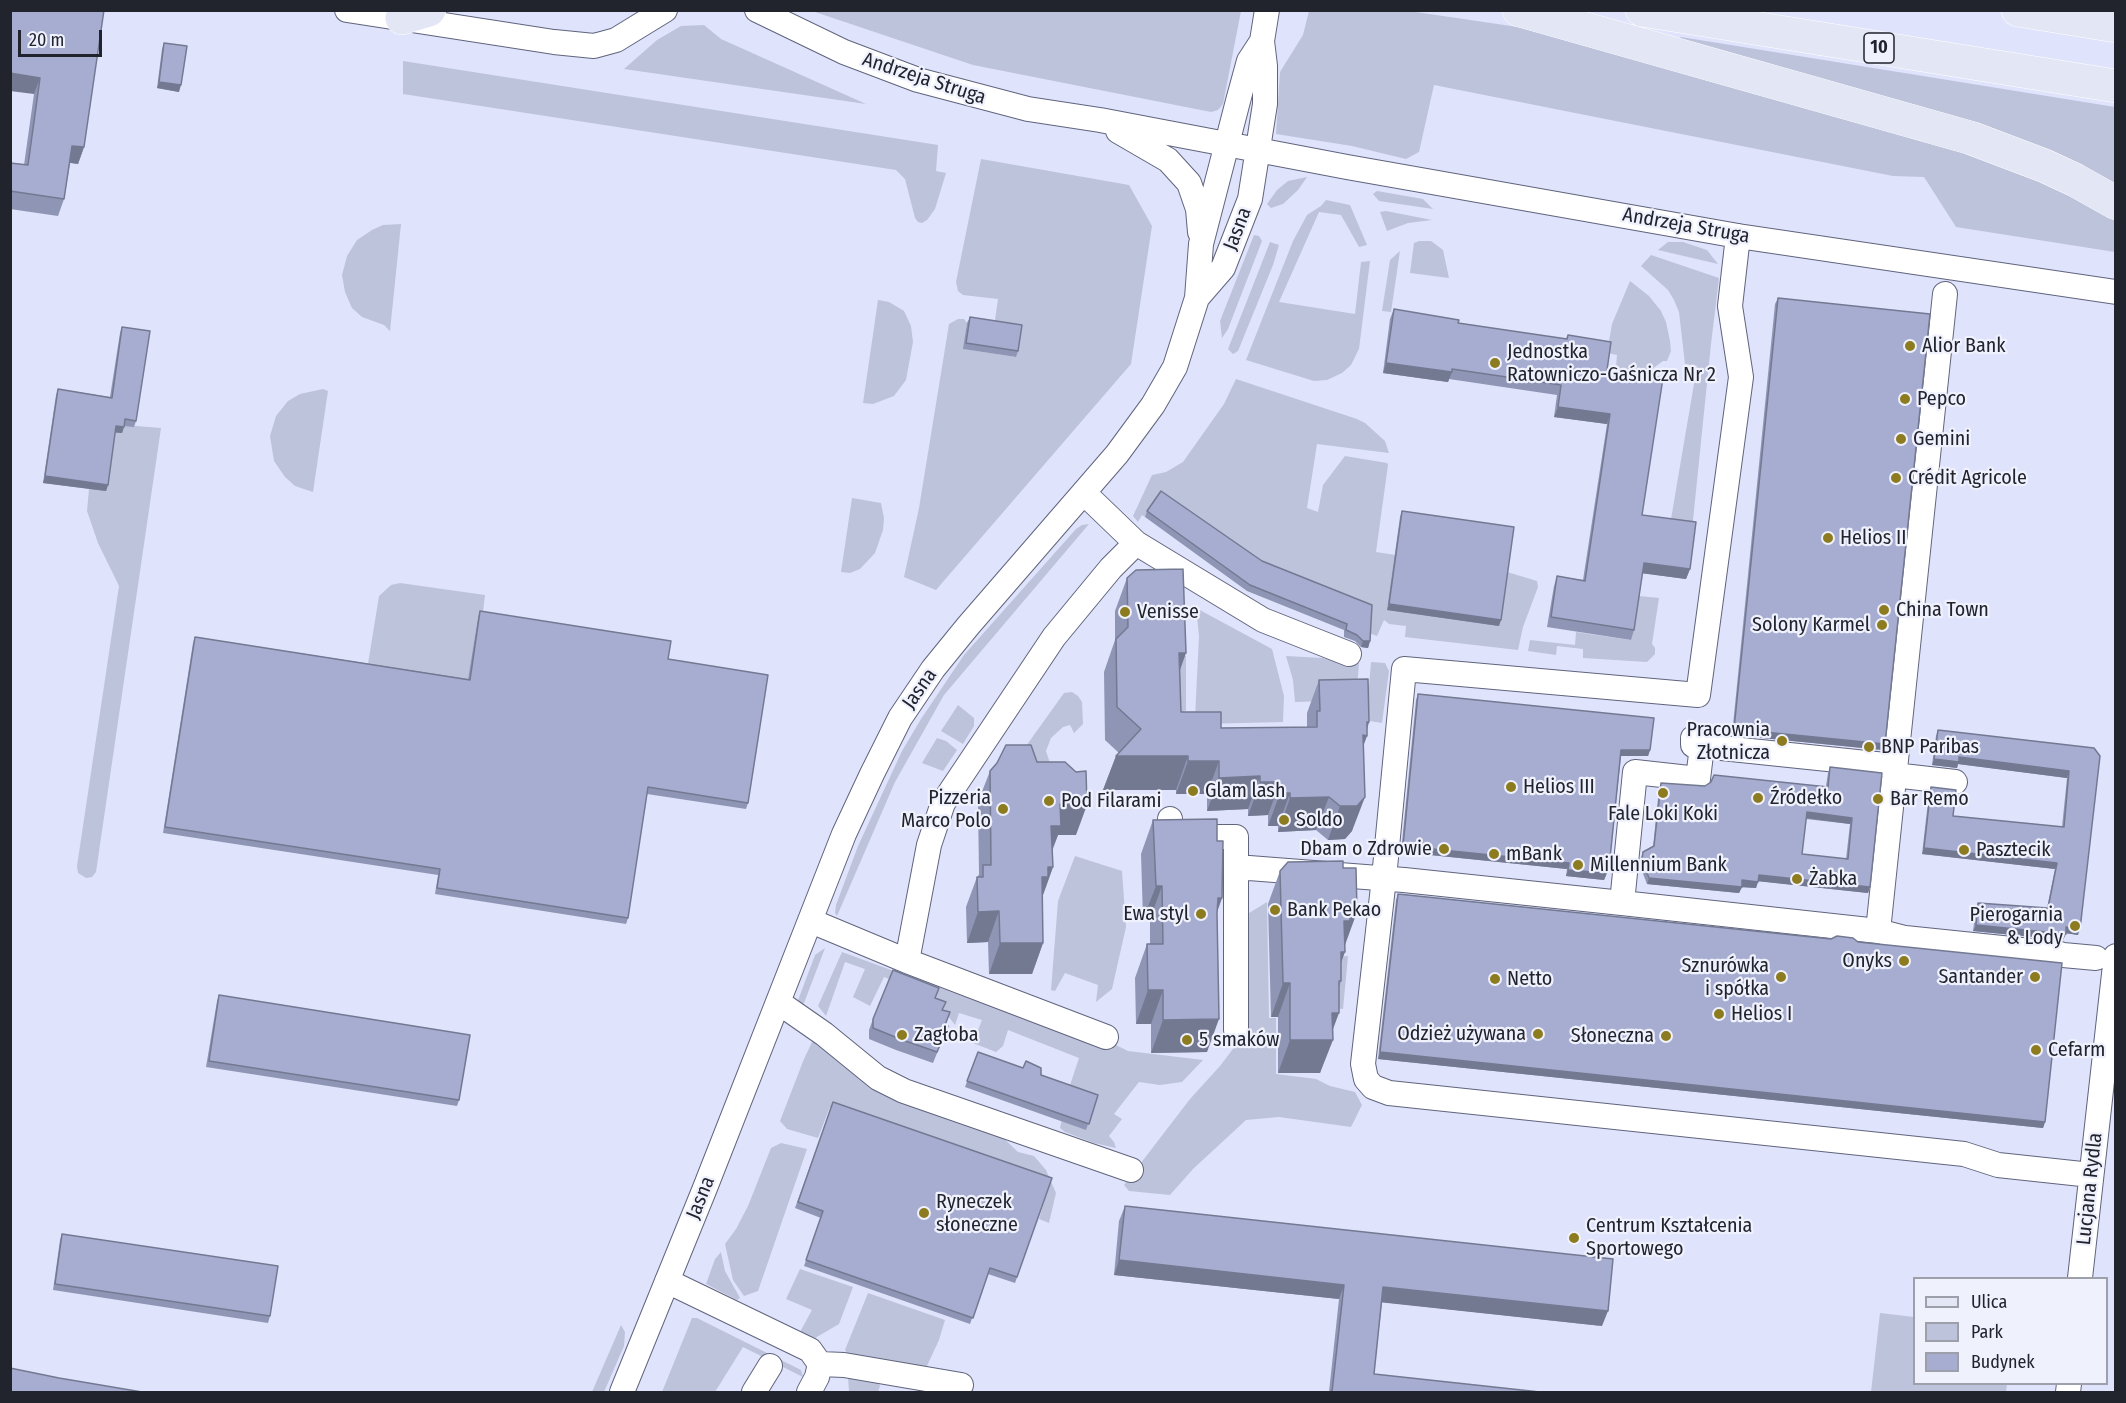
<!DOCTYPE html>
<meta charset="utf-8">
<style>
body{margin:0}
#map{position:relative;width:2126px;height:1403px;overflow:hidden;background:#dfe3fb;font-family:"Fira Sans Condensed",sans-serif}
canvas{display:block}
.frame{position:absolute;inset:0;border:12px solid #21232d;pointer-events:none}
.legend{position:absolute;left:1913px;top:1277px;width:195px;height:108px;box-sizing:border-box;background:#eff1fd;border:2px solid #9d9faa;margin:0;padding:8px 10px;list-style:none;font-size:18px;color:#21232d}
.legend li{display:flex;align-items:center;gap:12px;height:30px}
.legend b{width:30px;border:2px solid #9d9faa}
.scale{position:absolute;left:18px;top:30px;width:84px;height:27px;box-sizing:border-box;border:3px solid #21232d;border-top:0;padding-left:8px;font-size:18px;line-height:21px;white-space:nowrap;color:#21232d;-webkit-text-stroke:4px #eff1fd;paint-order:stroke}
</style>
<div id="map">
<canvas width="2126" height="1403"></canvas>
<div class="frame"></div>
<ul class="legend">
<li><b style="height:8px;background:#e3e6f4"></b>Ulica</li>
<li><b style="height:16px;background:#bec3dc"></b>Park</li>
<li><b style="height:16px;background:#a6add1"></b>Budynek</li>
</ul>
<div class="scale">20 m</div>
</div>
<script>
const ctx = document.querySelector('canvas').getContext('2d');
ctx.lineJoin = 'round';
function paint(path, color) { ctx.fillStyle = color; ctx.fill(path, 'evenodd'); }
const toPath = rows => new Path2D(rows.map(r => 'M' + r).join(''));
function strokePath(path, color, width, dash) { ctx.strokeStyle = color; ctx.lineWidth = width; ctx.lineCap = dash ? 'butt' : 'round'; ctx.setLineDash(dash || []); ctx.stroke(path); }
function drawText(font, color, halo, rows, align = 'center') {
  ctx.font = font + ' "Fira Sans Condensed",sans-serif'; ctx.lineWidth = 4.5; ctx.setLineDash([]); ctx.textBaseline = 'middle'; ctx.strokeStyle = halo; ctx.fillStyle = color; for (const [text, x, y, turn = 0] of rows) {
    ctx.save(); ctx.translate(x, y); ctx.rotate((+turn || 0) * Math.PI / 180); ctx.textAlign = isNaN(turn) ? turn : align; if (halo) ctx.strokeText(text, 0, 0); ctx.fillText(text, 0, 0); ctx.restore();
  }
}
paint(toPath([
 [812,11,1241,11,1223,104,1218,110,1211,112,973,65],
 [1309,11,1409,11,1545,31,1677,39,1681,37,2115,107,2115,252,1956,227,1924,177,1893,176,1434,85,1419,152,1406,159,1352,146,1276,134,1280,72,1303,35],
 [704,25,721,39,866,104,624,69,657,40,681,26],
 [403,61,938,145,936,171,946,173,935,209,927,220,922,223,918,222,915,218,905,179,896,170,403,94],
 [981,159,1129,185,1152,226,1131,364,936,590,904,577,919,508,949,324,958,319,964,319,967,323,964,349,1016,357,994,327,998,299,963,295,958,291,956,282],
 [1307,177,1298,190,1283,204,1271,208,1267,204,1277,190,1288,181],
 [1377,191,1423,199,1433,209,1379,201,1373,194],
 [1326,200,1350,205,1367,245,1359,247,1341,215,1319,212,1279,302,1355,314,1361,262,1370,261,1359,349,1351,365,1342,373,1327,380,1314,381,1246,360,1293,241,1307,215,1321,206],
 [1386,211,1432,220,1408,223,1387,231,1380,212],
 [401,224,390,331,384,325,362,317,352,308,345,292,342,275,347,256,357,240,372,230,383,225],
 [1254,235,1259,236,1262,241,1228,329,1222,338,1220,321],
 [1419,241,1431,241,1443,250,1449,278,1410,273,1414,243],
 [1270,242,1279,245,1273,265,1238,351,1233,354,1228,349],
 [1668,242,1683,242,1707,250,1718,264,1658,250],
 [1400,251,1391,312,1382,311,1390,260],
 [1651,255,1719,278,1711,344,1692,530,1670,525,1697,366,1685,364,1679,312,1674,300,1668,290,1641,266],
 [1630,281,1649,296,1661,311,1666,322,1670,341,1671,351,1667,361,1663,361,1648,372,1616,368,1617,355,1607,353,1612,324],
 [878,300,889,302,904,311,911,326,913,342,906,380,894,396,873,404,863,403],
 [1236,379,1357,419,1365,423,1385,441,1389,453,1317,444,1307,508,1318,512,1323,485,1345,456,1387,463,1388,465,1376,552,1507,572,1537,581,1538,587,1523,627,1518,650,1405,637,1406,626,1389,624,1384,620,1377,636,1369,633,1260,568,1159,497,1145,517,1142,515,1138,522,1133,516,1152,475,1166,472,1183,462,1224,404],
 [323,389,328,391,313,492,295,486,285,477,274,461,270,436,276,416,288,401,300,394],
 [123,425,161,428,96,872,92,877,86,878,78,873,77,866,119,586,98,543,87,511,89,489,114,432],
 [852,498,881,503,884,518,883,530,875,553,860,569,850,573,841,572],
 [1089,524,944,695,895,782,837,916,835,913,836,905,858,846,902,751,921,719,964,655,1076,529,1082,525],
 [400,583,485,595,483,612,478,617,467,686,367,670,379,596,391,585],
 [1639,596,1659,598,1652,644,1655,648,1655,654,1647,662,1583,658,1583,649,1557,646,1556,655,1528,651,1530,640,1575,645,1576,632,1630,640],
 [1196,608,1272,649,1284,696,1283,722,1202,724,1195,718,1199,636],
 [1186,656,1186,710,1181,715,1171,715,1175,657],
 [1286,656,1323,658,1348,665,1353,661,1359,663,1356,700,1295,702,1293,680],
 [1371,662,1385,663,1389,671,1382,723,1370,721,1367,710],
 [1072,692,1078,696,1082,702,1083,724,1074,733,1070,725,1063,727,1051,738,1046,751,1050,763,1032,768,1021,753,1064,693],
 [958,705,974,718,974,726,963,744,941,731],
 [937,738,946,741,957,750,943,771,922,763],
 [1075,856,1122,871,1126,927,1112,989,1096,1002,1098,985,1065,973,1055,991,1051,990,1058,901],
 [1267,902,1269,1018,1276,1018,1276,1074,1316,1079,1330,1086,1355,1092,1362,1105,1351,1127,1279,1117,1246,1120,1193,1169,1170,1195,1129,1191,1124,1185,1190,1099,1220,1066,1242,1037,1241,918],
 [825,948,804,1003,798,1007,797,1003,815,955],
 [842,952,1085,1041,1108,1041,1128,1051,1203,1060,1182,1082,1160,1085,1139,1082,1114,1114,1122,1119,1109,1136,1114,1142,1116,1148,1094,1143,1065,1132,1060,1128,1068,1091,1079,1058,1008,1030,1003,1046,996,1052,973,1043,982,1020,959,1013,955,1025,945,1012,935,1007,937,998,884,977,870,1006,853,997,865,969,845,962,826,1016,818,1006],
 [1348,956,1343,1009,1331,1008,1336,957],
 [813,1040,995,1130,1018,1152,1034,1156,1046,1170,1056,1193,1049,1223,1039,1219,1050,1183,830,1107,818,1138,787,1129,780,1121,804,1059],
 [781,1143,807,1149,758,1291,744,1296,733,1280,725,1244,736,1229,748,1206,771,1148],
 [721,1252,725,1271,740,1298,737,1300,706,1284,715,1259],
 [800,1269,853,1287,839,1324,815,1338,800,1332,812,1310,786,1299],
 [868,1293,945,1320,939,1340,926,1368,850,1357,845,1350],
 [1880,1313,1914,1317,1914,1384,2007,1384,2006,1392,1871,1392],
 [692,1318,697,1318,801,1370,803,1377,743,1347,715,1392,662,1392],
 [621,1325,625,1332,624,1346,604,1392,592,1392],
 [848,1376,877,1377,880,1386,878,1392,849,1392]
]), '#bec3dc');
const street = toPath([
 [347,10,554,42,594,46,616,40,665,10],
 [757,10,844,52,918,80,1028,109,1100,120,1347,167,1738,236,2116,292],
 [1118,131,1168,160,1189,183,1198,209,1200,232],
 [1738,236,1730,306,1741,377,1698,695,1404,669,1384,878,1363,1064,1366,1079,1373,1087,1389,1093,1964,1154,1998,1165,2091,1175],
 [1197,298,1223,268,1250,199,1265,104,1265,66,1262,41,1267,10],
 [1084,493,1136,543,1192,577,1263,620,1349,654],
 [1693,738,1693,745,1895,766],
 [1894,775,1955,782],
 [1170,819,1170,837,1236,837,1236,867],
 [1622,903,1635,772,1698,779,1702,746],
 [811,921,907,961,1106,1037],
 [1878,931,1945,294],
 [2063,955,2096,958],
 [907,961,929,845,943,803,1054,637,1111,568,1136,543],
 [778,1002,824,1034,878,1078,904,1091,1131,1170],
 [1236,1030,1236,867,1404,880,1622,903,1878,931,1905,938,2060,954],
 [2080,1278,2116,956],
 [667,1281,810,1350,820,1364,817,1377,809,1392],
 [820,1364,844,1365,961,1385],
 [622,1392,705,1188,844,834,872,774,900,718,933,669,968,626,1117,454,1153,405,1175,367,1197,298,1201,244,1238,101,1249,61,1262,41],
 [754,1392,770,1366],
 [2068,1392,2069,1384]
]);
const primary = toPath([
 [1519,10,1971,138,2045,166,2075,180,2116,203],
 [1642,10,2116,86],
 [2018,10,2116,26],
 [402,18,429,10]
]);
strokePath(street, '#60647d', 26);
strokePath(primary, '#fff', 34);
strokePath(street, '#fff', 24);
strokePath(primary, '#e3e6f4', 33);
paint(toPath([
 [10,10,84,147,78,164,70,163,64,199,58,216,10,209,10,163,24,165,34,94],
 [164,43,179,92,157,88,162,49],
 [1778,298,1885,744,1883,750,1732,735,1775,304],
 [1394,309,1458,323,1566,339,1568,335,1607,370,1642,515,1690,569,1686,579,1642,573,1634,630,1631,640,1547,627,1554,586,1557,576,1583,580,1607,424,1554,417,1557,395,1449,379,1448,382,1383,373,1390,319],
 [970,317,1018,351,1016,357,963,349,967,323],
 [122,327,136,421,134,427,124,426,122,433,115,433,108,485,106,491,43,483,56,395,58,389,110,397,120,333],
 [1161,491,1370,641,1368,648,1361,647,1355,641,1344,637,1344,630,1247,591,1145,517,1147,511],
 [1402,511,1499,626,1387,610,1400,517],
 [1127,578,1180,670,1181,712,1221,728,1307,727,1307,713,1319,680,1369,722,1363,747,1352,831,1345,839,1328,840,1316,830,1278,832,1278,826,1268,826,1268,815,1248,816,1248,809,1207,811,1207,794,1176,794,1176,790,1103,790,1116,756,1119,753,1105,740,1104,672,1115,640,1115,611],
 [480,611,668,659,748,803,746,809,647,794,628,918,626,924,435,894,438,875,163,833,193,643,195,637,468,679,478,617],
 [1418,694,1650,750,1648,756,1621,756,1609,868,1604,880,1566,876,1567,869,1401,852,1416,700],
 [1938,730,2094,748,2078,935,2066,933,2063,940,1973,931,1976,909,1978,903,2047,908,2055,869,1922,854,1929,793,1931,787,1953,816,2062,827,2067,778,1958,764,1957,768,1932,765,1936,736],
 [1037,762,1076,835,1058,835,1053,849,1053,867,1042,897,1043,943,1032,974,989,974,988,942,967,943,966,907,977,877,978,877,979,874,978,802,990,771],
 [1830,767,1882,773,1870,887,1868,893,1758,881,1756,888,1742,887,1739,893,1647,884,1640,866,1641,858,1643,852,1653,847,1659,789,1661,783,1705,786,1826,786,1828,773],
 [1806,819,1850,824,1846,859,1802,854],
 [1153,820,1217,841,1222,898,1217,911,1207,1052,1151,1053,1151,1024,1136,1024,1135,978,1147,944,1150,944,1150,919,1143,919,1141,854],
 [1280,871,1345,945,1341,962,1341,981,1339,988,1332,1031,1320,1073,1278,1073,1278,1017,1271,1017,1268,904],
 [1398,894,2045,1122,2043,1128,1378,1059,1396,900],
 [219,995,459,1100,457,1106,206,1067,217,1001],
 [935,998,943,1010,945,1025,948,1026,933,1063,896,1050,869,1039,869,1030,873,1019],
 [978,1052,1098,1095,1086,1130,965,1087],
 [833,1102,1052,1178,1015,1283,988,1274,970,1324,804,1266,821,1218,795,1208],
 [1125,1206,1602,1326,1382,1302,1374,1374,1540,1392,1329,1392,1339,1299,1114,1275,1119,1221],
 [62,1234,270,1316,268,1323,53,1290,60,1240]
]), '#8f95b4');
paint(toPath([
 [10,73,40,78,34,94,10,91],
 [159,82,181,85,179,92,157,88],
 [72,146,84,147,78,164,66,162],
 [1386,363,1452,372,1448,382,1383,373],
 [1558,407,1610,414,1607,424,1554,417],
 [116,426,124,427,122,433,114,432],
 [45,476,108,485,106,491,43,483],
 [1644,563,1690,569,1686,579,1640,573],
 [1389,604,1501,620,1499,626,1387,610],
 [1363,641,1370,641,1368,648,1361,647],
 [1179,653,1186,653,1174,687],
 [1367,722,1369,722,1364,735,1367,736,1355,769,1350,768],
 [1734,729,1885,744,1883,750,1732,735],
 [1621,750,1650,750,1648,756,1619,756],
 [1116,756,1188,756,1176,790,1103,790],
 [1959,757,2069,771,2067,778,1958,764,1957,768,1932,765,1934,759],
 [1188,761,1219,761,1207,794,1176,794],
 [1260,776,1248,809,1207,811,1219,778],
 [1260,782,1280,782,1268,815,1248,816],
 [1280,793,1290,793,1278,826,1268,826],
 [1329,797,1316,830,1278,832,1290,798],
 [1365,797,1352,831,1345,839,1328,840,1340,806],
 [1060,804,1087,805,1076,835,1058,835,1049,857,1040,857],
 [1807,812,1852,818,1850,824,1805,818],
 [1403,846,1569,863,1567,869,1401,852],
 [1924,848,2057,863,2055,869,1922,854],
 [1048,867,1053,867,1042,898,1042,877],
 [1609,868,1604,880,1566,876,1568,870],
 [1759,875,1870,887,1868,893,1756,881],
 [1649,878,1742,887,1739,893,1647,884],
 [1742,880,1758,882,1756,888,1740,887],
 [1156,886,1162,886,1150,919,1143,919],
 [1218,898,1222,898,1210,932],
 [999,911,988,942,967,943,978,912],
 [1350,912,1357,912,1345,945,1344,921],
 [1976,925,2066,934,2063,940,1973,931],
 [2066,927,2080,929,2078,935,2064,933],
 [1000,943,1043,943,1032,974,989,974],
 [1341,952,1345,952,1333,985],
 [1283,983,1290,983,1278,1017,1271,1017],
 [1148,990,1163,990,1151,1024,1136,1024],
 [1332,1013,1339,1013,1329,1040,1333,1040,1320,1073,1278,1073,1290,1040],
 [1219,1019,1207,1052,1151,1053,1163,1020],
 [1380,1052,2045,1122,2043,1128,1378,1059],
 [1119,1260,1344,1285,1339,1299,1114,1275],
 [1383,1287,1608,1311,1602,1326,1378,1302]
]), '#747992');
const building = toPath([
 [10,10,104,10,84,147,72,146,64,199,10,191,10,163,28,165,40,78,10,73,10,10],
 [164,43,187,46,181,85,159,82,164,43],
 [1778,298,1930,314,1885,744,1734,729,1778,298],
 [1394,309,1459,320,1458,323,1567,339,1568,335,1611,342,1607,370,1663,378,1642,515,1696,522,1690,569,1644,563,1634,630,1551,617,1557,576,1585,581,1610,414,1558,407,1561,385,1452,369,1452,372,1386,363,1394,309],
 [970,317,1022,325,1018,351,966,343,970,317],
 [122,327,150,331,136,421,125,419,124,427,116,426,108,485,45,476,58,389,112,398,122,327],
 [1161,491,1262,561,1372,605,1370,641,1363,641,1357,635,1346,630,1347,624,1250,585,1147,511,1161,491],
 [1402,511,1514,527,1501,620,1389,604,1402,511],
 [1183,569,1186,653,1179,653,1181,712,1221,712,1221,728,1317,727,1317,711,1320,711,1319,680,1368,679,1369,722,1367,722,1367,736,1363,735,1365,797,1357,806,1340,806,1329,797,1290,798,1290,793,1280,793,1280,782,1260,782,1260,776,1219,778,1219,761,1188,761,1188,756,1116,756,1141,729,1117,707,1116,639,1128,627,1127,578,1136,570,1183,569],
 [480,611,671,641,668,659,768,675,748,803,648,787,628,918,437,888,440,869,165,827,195,637,470,680,480,611],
 [1418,694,1654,718,1650,750,1621,750,1609,868,1607,868,1606,873,1568,870,1569,863,1403,846,1418,694],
 [1938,730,2094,748,2100,756,2080,929,2066,927,2066,934,1976,925,1978,903,2048,908,2057,863,1924,848,1931,787,1956,790,1953,816,2064,827,2069,771,1959,757,1959,762,1934,759,1938,730],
 [1006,745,1031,745,1037,762,1065,762,1076,772,1086,771,1087,805,1060,804,1061,826,1051,826,1053,867,1048,867,1048,877,1042,877,1043,943,1000,943,999,911,978,912,977,877,983,877,983,865,991,865,990,771,997,763,1006,745],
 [1830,767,1882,773,1870,887,1759,875,1758,882,1742,880,1742,887,1649,878,1642,860,1643,852,1654,846,1661,783,1705,786,1711,782,1714,775,1828,787,1830,767],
 [1807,812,1852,818,1848,859,1802,854,1807,812],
 [1217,819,1217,841,1223,841,1222,898,1218,898,1217,913,1219,1019,1163,1020,1163,990,1148,990,1147,944,1163,944,1162,886,1156,886,1153,820,1217,819],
 [1343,861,1343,868,1356,868,1357,912,1350,912,1350,921,1344,921,1345,952,1341,952,1341,981,1339,981,1339,1013,1332,1013,1333,1040,1290,1040,1290,983,1283,983,1280,871,1288,862,1343,861],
 [1398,894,1831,939,1837,936,1853,938,1858,942,2062,963,2045,1122,1380,1052,1398,894],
 [893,970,939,988,935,998,946,1002,942,1010,950,1012,945,1025,948,1026,937,1052,900,1039,873,1028,873,1019,893,970],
 [219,995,470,1035,459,1100,209,1061,219,995],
 [978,1052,1023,1068,1026,1061,1041,1068,1041,1075,1098,1095,1089,1124,967,1081,978,1052],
 [833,1102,1052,1178,1017,1277,990,1268,973,1318,806,1260,823,1211,798,1202,833,1102],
 [1125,1206,1613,1259,1608,1311,1383,1287,1374,1374,1540,1392,1332,1392,1344,1285,1119,1260,1125,1206],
 [62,1234,278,1266,270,1316,55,1284,62,1234],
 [10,1368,59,1378,142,1392,10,1392,10,1368]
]);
paint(building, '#a6add1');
strokePath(building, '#747992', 1.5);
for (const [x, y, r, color] of [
 [1910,346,6,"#8d7b20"],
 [1495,363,6,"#8d7b20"],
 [1905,399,6,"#8d7b20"],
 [1901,439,6,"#8d7b20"],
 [1896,478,6,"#8d7b20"],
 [1828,538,6,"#8d7b20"],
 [1884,610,6,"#8d7b20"],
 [1125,612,6,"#8d7b20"],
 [1882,625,6,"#8d7b20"],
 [1782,741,6,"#8d7b20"],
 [1869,747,6,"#8d7b20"],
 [1511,787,6,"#8d7b20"],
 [1193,791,6,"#8d7b20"],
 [1663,793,6,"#8d7b20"],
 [1758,798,6,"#8d7b20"],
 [1878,799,6,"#8d7b20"],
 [1049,801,6,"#8d7b20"],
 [1003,809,6,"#8d7b20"],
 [1284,820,6,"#8d7b20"],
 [1444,849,6,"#8d7b20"],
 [1964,850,6,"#8d7b20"],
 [1494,854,6,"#8d7b20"],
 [1578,865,6,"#8d7b20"],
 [1797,879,6,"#8d7b20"],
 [1275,910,6,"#8d7b20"],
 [1201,914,6,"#8d7b20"],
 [2075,926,6,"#8d7b20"],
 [1904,961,6,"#8d7b20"],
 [1781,977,6,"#8d7b20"],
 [2035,977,6,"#8d7b20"],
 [1495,979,6,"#8d7b20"],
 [1719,1014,6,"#8d7b20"],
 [1538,1034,6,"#8d7b20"],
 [902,1035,6,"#8d7b20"],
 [1666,1036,6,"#8d7b20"],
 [1187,1040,6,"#8d7b20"],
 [2036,1050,6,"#8d7b20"],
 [924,1213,6,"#8d7b20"],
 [1574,1238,6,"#8d7b20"]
]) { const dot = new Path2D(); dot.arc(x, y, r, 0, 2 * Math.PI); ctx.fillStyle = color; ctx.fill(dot); strokePath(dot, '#eff1fd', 2); }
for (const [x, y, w] of [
 [1879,48,30]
]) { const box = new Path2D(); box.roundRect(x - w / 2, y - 15, w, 30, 4.5); ctx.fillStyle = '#eff1fd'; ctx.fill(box); strokePath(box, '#21232d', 1.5); }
drawText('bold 18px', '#21232d', null, [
 ["10",1879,48]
]);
drawText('20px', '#21232d', '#eff1fd', [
 ["Andrzeja Struga",924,79,18],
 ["Andrzeja Struga",1686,226,10],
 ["Jasna",1238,229,-69],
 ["Jasna",920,689,-55],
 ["Lucjana Rydla",2090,1189,-84],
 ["Jasna",701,1198,-68]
]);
drawText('20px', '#21232d', '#eff1fd', [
 ["Alior Bank",1922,346],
 ["Jednostka",1507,352],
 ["Ratowniczo-Gaśnicza Nr 2",1507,375],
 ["Pepco",1917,399],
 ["Gemini",1913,439],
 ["Crédit Agricole",1908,478],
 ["Helios II",1840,538],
 ["China Town",1896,610],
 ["Venisse",1137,612],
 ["Solony Karmel",1870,625,"right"],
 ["Pracownia",1770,730,"right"],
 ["Złotnicza",1770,753,"right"],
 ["BNP Paribas",1881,747],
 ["Helios III",1523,787],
 ["Glam lash",1205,791],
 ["Pizzeria",991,798,"right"],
 ["Marco Polo",991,821,"right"],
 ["Źródełko",1770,798],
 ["Bar Remo",1890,799],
 ["Pod Filarami",1061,801],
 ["Fale Loki Koki",1663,814,"center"],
 ["Soldo",1296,820],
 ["Dbam o Zdrowie",1432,849,"right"],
 ["Pasztecik",1976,850],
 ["mBank",1506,854],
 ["Millennium Bank",1590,865],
 ["Żabka",1809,879],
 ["Bank Pekao",1287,910],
 ["Ewa styl",1189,914,"right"],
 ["Pierogarnia",2063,915,"right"],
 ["& Lody",2063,938,"right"],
 ["Onyks",1892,961,"right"],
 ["Sznurówka",1769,966,"right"],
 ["i spółka",1769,989,"right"],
 ["Santander",2023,977,"right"],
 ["Netto",1507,979],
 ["Helios I",1731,1014],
 ["Odzież używana",1526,1034,"right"],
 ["Zagłoba",914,1035],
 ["Słoneczna",1654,1036,"right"],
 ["5 smaków",1199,1040],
 ["Cefarm",2048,1050],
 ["Ryneczek",936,1202],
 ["słoneczne",936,1225],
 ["Centrum Kształcenia",1586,1226],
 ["Sportowego",1586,1249]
], 'left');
</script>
